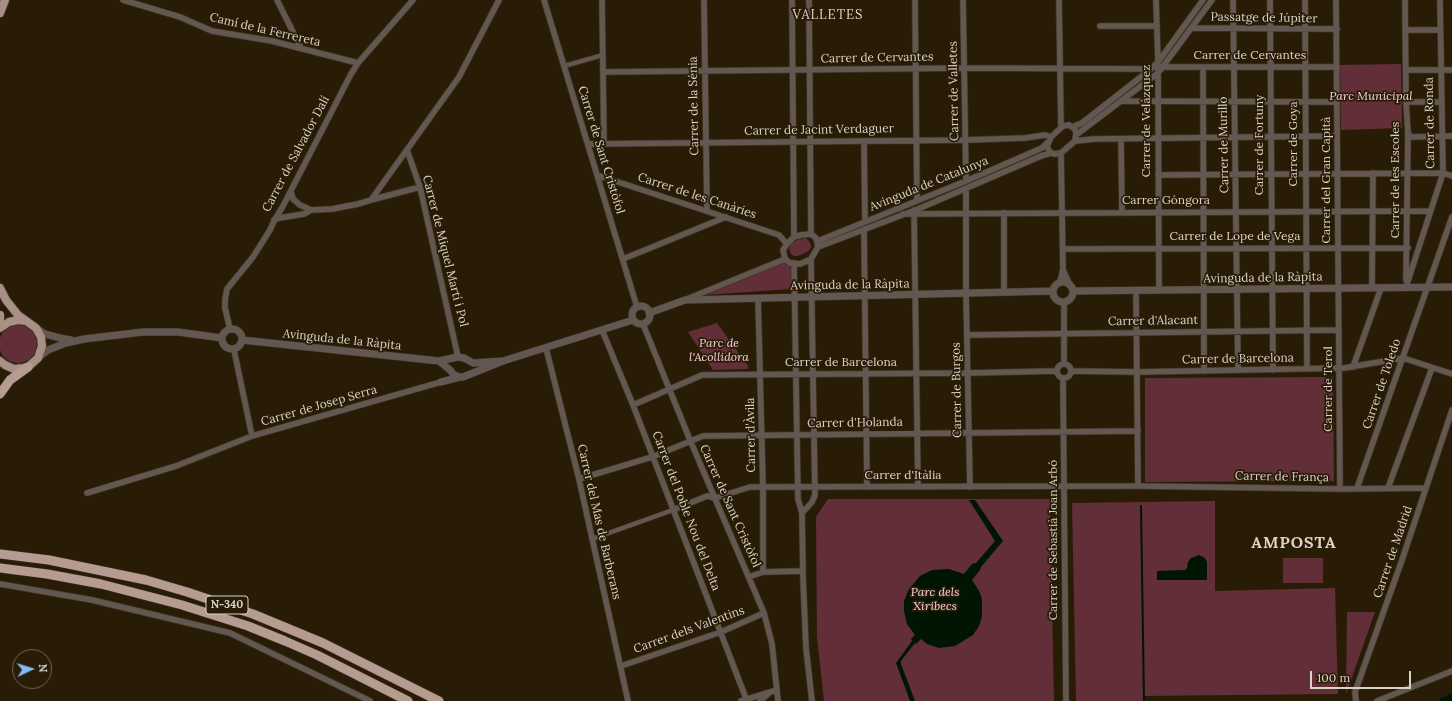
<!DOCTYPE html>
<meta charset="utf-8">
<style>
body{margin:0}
#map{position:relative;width:1452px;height:701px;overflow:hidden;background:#291c07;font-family:Lora,serif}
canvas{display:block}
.north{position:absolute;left:12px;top:649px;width:40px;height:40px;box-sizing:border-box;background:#291c07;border:1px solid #716554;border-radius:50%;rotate:86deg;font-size:11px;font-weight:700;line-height:16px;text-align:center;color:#dcd3c7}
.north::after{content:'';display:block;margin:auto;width:14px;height:18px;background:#7fbdfa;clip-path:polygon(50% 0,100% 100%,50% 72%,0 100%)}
.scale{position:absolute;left:1310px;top:671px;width:101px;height:18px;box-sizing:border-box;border:2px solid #dcd3c7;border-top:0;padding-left:5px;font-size:12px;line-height:14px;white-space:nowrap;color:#dcd3c7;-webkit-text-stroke:3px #291c07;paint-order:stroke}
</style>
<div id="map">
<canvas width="1452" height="701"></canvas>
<div class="north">N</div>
<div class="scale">100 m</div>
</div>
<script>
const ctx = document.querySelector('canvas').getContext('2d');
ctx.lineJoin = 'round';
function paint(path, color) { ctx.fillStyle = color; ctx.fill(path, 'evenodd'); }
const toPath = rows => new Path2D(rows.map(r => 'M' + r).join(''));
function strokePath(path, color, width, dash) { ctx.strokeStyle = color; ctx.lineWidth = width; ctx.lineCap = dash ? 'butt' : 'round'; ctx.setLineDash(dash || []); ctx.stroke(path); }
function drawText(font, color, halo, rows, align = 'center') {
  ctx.font = font + ' Lora,serif'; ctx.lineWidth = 3.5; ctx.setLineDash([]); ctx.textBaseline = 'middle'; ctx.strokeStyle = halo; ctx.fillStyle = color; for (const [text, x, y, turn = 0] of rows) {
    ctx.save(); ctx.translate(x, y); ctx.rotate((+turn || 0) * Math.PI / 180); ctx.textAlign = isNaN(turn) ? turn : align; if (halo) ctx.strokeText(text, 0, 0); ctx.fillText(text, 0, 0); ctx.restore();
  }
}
paint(toPath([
 [1401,64,1402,128,1341,130,1340,65],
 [806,238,809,241,811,245,811,248,807,252,798,256,794,256,791,254,789,249,791,244,797,240],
 [783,262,792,268,791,289,704,295],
 [717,323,748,366,748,369,713,370,688,332],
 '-1 344a19 19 0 1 1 38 0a19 19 0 1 1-38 0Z',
 [1333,377,1334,481,1145,482,1145,378],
 [828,499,1050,499,1054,701,824,701,817,638,816,517],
 [1215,501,1215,591,1335,588,1338,694,1143,696,1143,701,1076,701,1072,503],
 [1283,558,1323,558,1323,583,1283,583],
 [1347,612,1375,612,1346,694]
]), '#622e37');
paint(toPath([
 [969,500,975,500,1003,541,981,567,980,570,972,580,979,591,982,599,982,616,979,626,973,635,955,646,939,648,927,644,921,639,916,644,915,643,901,661,901,664,915,701,910,701,896,663,912,641,911,639,915,635,907,624,904,611,904,601,909,589,920,576,932,570,949,569,964,574,972,564,976,563,995,541],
 [1199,555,1205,558,1207,562,1207,580,1157,580,1157,571,1185,570,1187,568,1188,562,1191,558]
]), '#001502');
strokePath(toPath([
 [1141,506,1144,701]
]), '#001502', 2);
strokePath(toPath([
 [1443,701,1452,697]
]), '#001502', 7);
const pedestrian = toPath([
 [564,66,603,55],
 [592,539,673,510]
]);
const minor = toPath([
 [123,0,180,17,212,31,272,41,358,63],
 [277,0,301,48],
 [544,0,637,307],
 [602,0,604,144],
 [704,0,707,211],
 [792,0,794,237],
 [809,0,811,234],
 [915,0,917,201],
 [963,0,966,181],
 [1059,0,1061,127],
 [1156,0,1158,61,1159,290],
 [1233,0,1238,370],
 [1270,0,1273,370],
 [1305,0,1307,369],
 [1336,0,1340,489],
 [1405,0,1406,102,1408,133,1406,280],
 [1100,26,1157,26],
 [1192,28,1337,29],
 [1406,30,1440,30],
 [1163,67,1337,67],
 [1203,67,1204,371],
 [1406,70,1452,70],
 [603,72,964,68,1151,69],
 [1121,101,1337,102],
 [1406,102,1441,102],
 [1069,125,1075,129,1076,133,1075,141,1061,153,1054,154,1049,151,1047,146,1051,137,1063,126,1069,125],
 [1072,127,1082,123,1151,69,1158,62,1203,0],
 [1408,133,1411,137,1452,136],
 [1076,135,1158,73,1212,0],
 [1121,139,1122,212],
 [864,141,865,222],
 [1075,141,1094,139,1337,136],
 [588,144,966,140,1025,138,1045,135,1051,137],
 [407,150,420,187,458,357],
 [597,175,779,235,787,244],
 [1158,175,1443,173,1452,176],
 [966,189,966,293,970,487],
 [291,192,293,199,300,205,311,210,332,209,358,204,371,200,459,77,499,0],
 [371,200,420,187],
 [914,210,918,487],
 [1004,213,1004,292],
 [903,214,1430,211],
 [274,220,279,218,304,214,311,210],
 [864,229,867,487],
 [811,234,816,238,818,247,811,259,800,264,790,263,785,259,783,250,787,244,794,237,801,235,811,234],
 [818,241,966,181,1042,148,1047,143],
 [818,247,918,209,1041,156,1051,153],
 [1063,249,1408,248],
 [623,259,726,217],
 [794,263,798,499,802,513,803,577,806,648,812,701],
 [1063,270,1069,283],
 [1060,282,1063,269,1061,153],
 [1406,287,1443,173,1440,0],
 [1372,288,1373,173],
 [1136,291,1138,486],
 [758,298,763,487,763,572],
 [687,299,785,259],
 [643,324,690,440,764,613,772,644,778,701],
 [230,329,225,308,225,300,227,289,253,257,270,230,274,221,283,206,351,74,358,63,413,0],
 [602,330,633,405,747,701],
 [967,335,1339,330],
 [546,348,579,479,628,701],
 [234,350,252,436],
 '1057 371a7 7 0 1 1 14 0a7 7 0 1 1-14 0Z',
 [1064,364,1064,302],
 [1353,367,1381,288],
 [1071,371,1138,372,1344,368,1403,358,1452,374],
 [1063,379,1066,701],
 [633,405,702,375,968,373,1056,371],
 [579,479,652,457,703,436,1138,431],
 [1357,488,1452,217],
 [1388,488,1432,368],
 [87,493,176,466,252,436,441,382],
 [673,510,707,496,715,498,750,487,1138,486,1342,489,1426,488],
 [802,513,812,502,815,495,811,259],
 [749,577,763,572,803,571],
 [0,584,92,600,230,633,370,701],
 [621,666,721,632,764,613],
 [741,701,777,690],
 [760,701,768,694],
 [1356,701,1355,692,1402,560,1452,410],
 [1377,701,1452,671]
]);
const tertiary = toPath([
 '1053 292a10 10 0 1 1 20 0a10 10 0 1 1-20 0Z',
 [1074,291,1452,287],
 '632 315a9 9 0 1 1 18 0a9 9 0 1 1-18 0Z',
 [649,313,685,300,1053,291],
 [36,328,45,334,60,338,71,340],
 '222 339a10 10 0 1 1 20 0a10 10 0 1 1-20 0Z',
 [242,340,439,361,458,357,464,358,473,363,503,361],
 [38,358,48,350,66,343,84,339,143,332,178,332,222,338],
 [439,361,450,370,454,375,460,377,463,377,503,361,633,320],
 [441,382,460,377]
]);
const primary = toPath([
 [0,13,5,0],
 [0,288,6,300,18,315,36,328,41,337,42,346,38,358,28,367,23,368,14,369,5,365,0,361],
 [0,315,0,322],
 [0,328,9,322,18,320,26,321]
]);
const trunk = toPath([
 [0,394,10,380,28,367],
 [0,554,49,560,146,580,187,592,253,614,323,643,439,701],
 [0,568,47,574,101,584,182,605,248,626,285,641,317,655,408,701]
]);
strokePath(pedestrian, '#423622', 5.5);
strokePath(minor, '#423622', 7);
strokePath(tertiary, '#423622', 8);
strokePath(primary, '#423622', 10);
strokePath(trunk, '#423622', 10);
strokePath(pedestrian, '#635752', 4);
strokePath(minor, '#635752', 5.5);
strokePath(tertiary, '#635752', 7);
strokePath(primary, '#a89086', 8);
strokePath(trunk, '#b69b90', 9);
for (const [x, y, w] of [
 [227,605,42]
]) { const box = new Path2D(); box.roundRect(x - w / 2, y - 9, w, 18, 3); ctx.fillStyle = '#291c07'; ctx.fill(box); strokePath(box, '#dcd3c7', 1); }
drawText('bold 11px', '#dcd3c7', null, [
 ["N-340",227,605]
]);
drawText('12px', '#dcd3c7', '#291c07', [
 ["Passatge de Júpiter",1264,18,1],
 ["Camí de la Ferrereta",265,30,13],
 ["Carrer de Cervantes",1250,56],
 ["Carrer de Cervantes",877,58,-1],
 ["Carrer de Valletes",954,91,-91],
 ["Carrer de la Sénia",694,106,-91],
 ["Carrer de Velàzquez",1147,121,-90],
 ["Carrer de Ronda",1430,123,-91],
 ["Carrer de Jacint Verdaguer",819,130,-1],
 ["Carrer de Goya",1294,144,-90],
 ["Carrer de Murillo",1224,145,-91],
 ["Carrer de Fortuny",1260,145,-90],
 ["Carrer de Sant Cristòfol",601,150,73],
 ["Carrer de Salvador Dalí",296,154,-62],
 ["Carrer del Gran Capità",1327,180,-90],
 ["Carrer de les Escoles",1396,180,-90],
 ["Avinguda de Catalunya",929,184,-22],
 ["Carrer de les Canàries",697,196,18],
 ["Carrer Góngora",1166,201],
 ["Carrer de Lope de Vega",1235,237],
 ["Carrer de Miquel Martí i Pol",445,251,76],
 ["Avinguda de la Ràpita",1263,278,-1],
 ["Avinguda de la Ràpita",850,285,-1],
 ["Carrer d'Alacant",1153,321,-1],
 ["Avinguda de la Ràpita",342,340,6],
 ["Carrer de Barcelona",1238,359,-1],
 ["Carrer de Barcelona",841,363],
 ["Carrer de Toledo",1382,384,-71],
 ["Carrer de Terol",1329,389,-90],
 ["Carrer de Burgos",957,390,-91],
 ["Carrer de Josep Serra",319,406,-16],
 ["Carrer d'Holanda",855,423,-1],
 ["Carrer d'Àvila",751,435,-91],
 ["Carrer d'Itàlia",903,476],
 ["Carrer de França",1282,477,1],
 ["Carrer de Sant Cristòfol",730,506,66],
 ["Carrer del Poble Nou del Delta",686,511,69],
 ["Carrer del Mas de Barberans",599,522,77],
 ["Carrer de Sebastià Joan Arbó",1054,540,-90],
 ["Carrer de Madrid",1393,552,-71],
 ["Carrer dels Valentins",689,630,-20]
]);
drawText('italic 12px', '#fcd2d6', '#291c07', [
 ["Parc Municipal",1371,97],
 ["Parc de",719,344],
 ["l'Acollidora",719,358],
 ["Parc dels",935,593],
 ["Xiribecs",935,607]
]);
ctx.letterSpacing = '1px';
drawText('13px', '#dcd3c7', '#291c07', [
 ["VALLETES",828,15]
]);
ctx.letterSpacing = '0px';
ctx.letterSpacing = '1px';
drawText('bold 16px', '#dcd3c7', '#291c07', [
 ["AMPOSTA",1294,543]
]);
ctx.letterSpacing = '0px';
</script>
